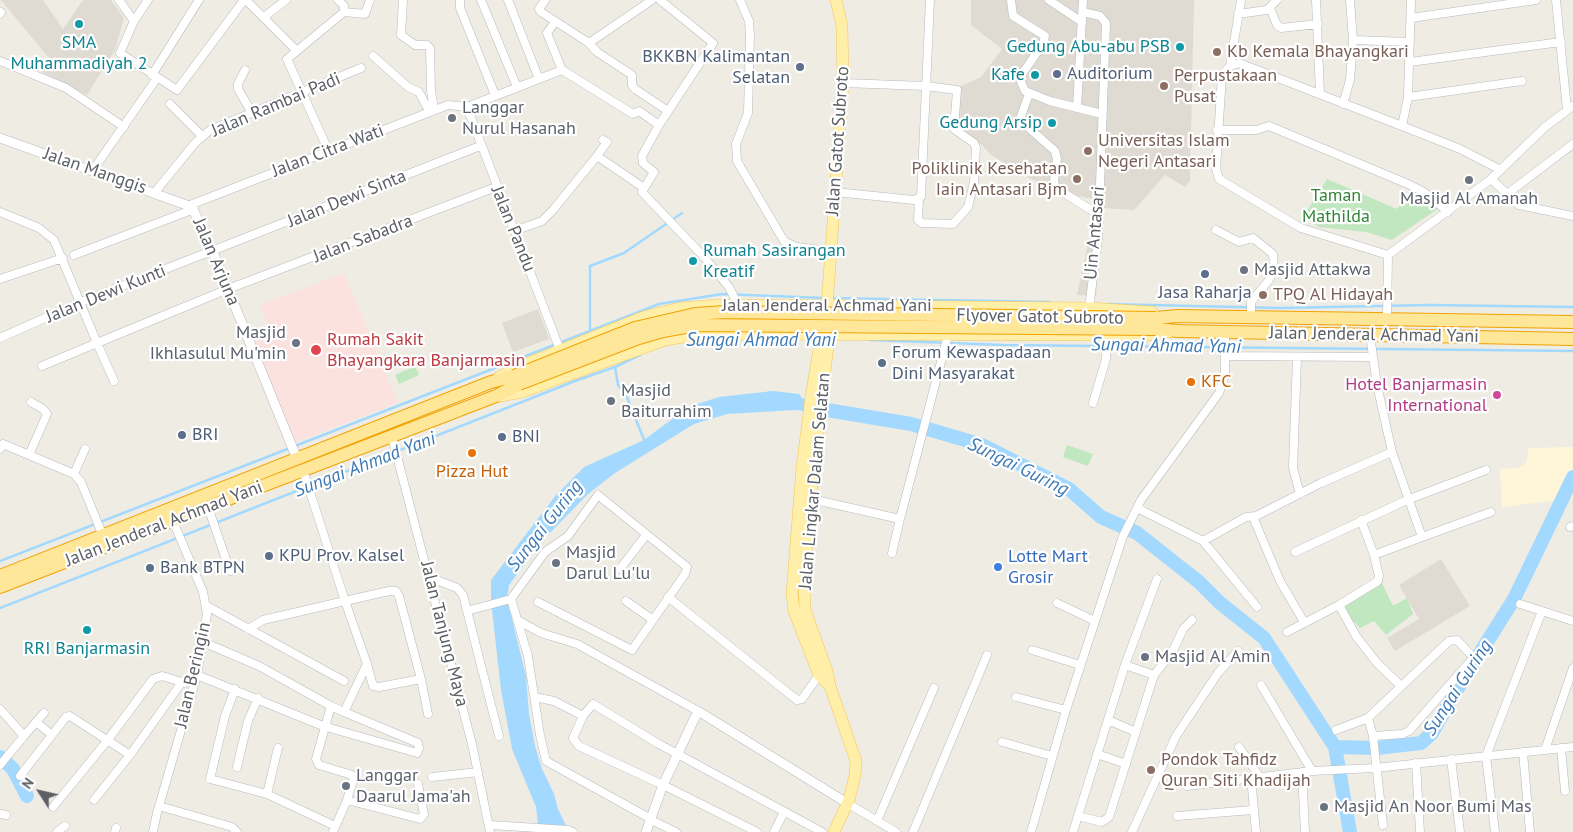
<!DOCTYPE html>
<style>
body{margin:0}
#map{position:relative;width:1573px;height:832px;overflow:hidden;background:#efece4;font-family:"PT Sans",sans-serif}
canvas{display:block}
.north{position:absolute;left:15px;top:767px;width:50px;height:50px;-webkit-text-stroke:4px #fff;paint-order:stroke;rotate:305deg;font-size:14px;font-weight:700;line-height:20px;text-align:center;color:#5c6065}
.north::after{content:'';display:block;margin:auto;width:18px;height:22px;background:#5c6065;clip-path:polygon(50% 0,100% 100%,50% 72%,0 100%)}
</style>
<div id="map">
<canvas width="1573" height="832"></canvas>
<div class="north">N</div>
</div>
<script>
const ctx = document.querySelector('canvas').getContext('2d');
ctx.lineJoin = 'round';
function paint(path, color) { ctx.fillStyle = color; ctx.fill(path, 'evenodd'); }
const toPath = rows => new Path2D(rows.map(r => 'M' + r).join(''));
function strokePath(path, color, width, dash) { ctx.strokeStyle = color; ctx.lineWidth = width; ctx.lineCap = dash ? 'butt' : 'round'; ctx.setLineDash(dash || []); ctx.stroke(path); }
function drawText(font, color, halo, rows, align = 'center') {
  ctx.font = font + ' "PT Sans",sans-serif'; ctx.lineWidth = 4.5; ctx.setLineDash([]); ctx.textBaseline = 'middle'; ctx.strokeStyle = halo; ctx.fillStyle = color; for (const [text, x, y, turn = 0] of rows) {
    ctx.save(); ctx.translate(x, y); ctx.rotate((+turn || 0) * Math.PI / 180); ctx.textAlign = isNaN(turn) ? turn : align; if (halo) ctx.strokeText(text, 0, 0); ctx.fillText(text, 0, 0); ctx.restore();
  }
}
paint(toPath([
 [1573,447,1573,498,1502,507,1500,469,1518,468,1527,462,1528,448]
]), '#fff5d9');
paint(toPath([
 [1,0,43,0,63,29,83,0,111,0,124,18,115,50,87,95,42,72,48,57],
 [971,0,1194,0,1190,181,1185,187,1165,175,1134,210,1103,208,1096,296,1077,295,1092,224,1092,199,1061,192,1031,179,991,155,983,146,955,126,959,87,981,77,1002,49,971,25],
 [538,309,549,339,513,352,502,323],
 [1441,559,1470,606,1395,651,1387,638,1419,619,1399,585]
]), '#dfdbd2');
paint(toPath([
 [344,273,398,403,296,442,260,360,254,340,271,333,260,305]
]), '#fce2df');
paint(toPath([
 [1327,179,1397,209,1407,197,1431,204,1439,208,1392,240,1366,232,1319,227,1303,217],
 [415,366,419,375,399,384,395,375],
 [1067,445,1093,454,1088,466,1063,457],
 [1382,583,1393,606,1407,598,1413,614,1386,635,1374,621,1360,628,1341,608]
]), '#c0e7bf');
paint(toPath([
 [773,391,799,394,802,398,845,408,846,415,795,410,727,414,694,424,615,473,588,494,541,542,509,585,507,599,526,676,529,714,535,746,542,769,554,794,558,809,569,832,539,832,536,807,512,749,501,690,491,601,491,580,556,495,584,467,644,440,688,407,719,397]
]), '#a3d9ff');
strokePath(toPath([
 [832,298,1049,302],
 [1107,304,1280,308,1429,305,1573,307],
 [590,330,590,266,624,253,682,213],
 [870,340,1003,345,1573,351],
 [615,367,618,385,626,395,645,442],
 [295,446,659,304,722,294,824,298],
 [0,561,290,448],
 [0,608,575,381,615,367,640,355]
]), '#a3d9ff', 2.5);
strokePath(toPath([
 [827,410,911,424,982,445,1069,489,1101,517,1137,533,1199,582,1220,603,1264,638,1335,747,1350,832],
 [1335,747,1377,748,1421,743,1432,733,1456,691,1514,599,1573,477],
 [0,757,13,769,27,796]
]), '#a3d9ff', 14);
const minor = toPath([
 [119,0,134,21],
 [148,0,134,21,120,53,177,90,244,0],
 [246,0,296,50],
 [338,0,344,6,344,12],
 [403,0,401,35,415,45,427,45,430,48,431,91,434,109],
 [460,0,460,8,495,95],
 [481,0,517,87],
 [508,0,539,79],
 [545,0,539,9,541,12,589,43,652,0],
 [660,0,713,43,659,125,642,156,643,163,654,172,642,192,704,257,729,287,738,305],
 [740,0,749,21,750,36,748,113,736,144,737,161,784,241,796,247,831,251],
 [1011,0,1013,16,1045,36,1043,44,1022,74,1021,82,1025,91,1050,101,1102,114],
 [1049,0,1082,22],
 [1316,0,1320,94],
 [1350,0,1353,40,1410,42],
 [1411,0,1408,97,1402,126,1460,149,1501,170],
 [1556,0,1567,109],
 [1270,8,1277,25,1281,28,1318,24],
 [1083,12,1100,16,1106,23,1098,239,1089,308],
 [0,14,1,12],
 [1238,14,1267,10,1277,0],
 [264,17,286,0],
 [1411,18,1536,0],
 [555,22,547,33,562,70],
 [589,43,597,52,632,75,632,85,635,89,668,111],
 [373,56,408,87,419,92,429,111],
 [0,61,66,88,124,127],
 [1410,62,1561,42],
 [1230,66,1241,0],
 [245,70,238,84,238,89,252,113],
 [562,70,625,109,633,114,639,111,659,125],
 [152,75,199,0],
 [843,83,926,86,957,90,954,129,974,143,976,148,974,182,968,207,953,224,922,223,918,220,919,199],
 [1029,94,1021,116,1022,122,1055,151,1057,159,1054,181,1056,188,1099,215],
 [1408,97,1522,81],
 [170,104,202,136],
 [1343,104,1350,80,1353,40],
 [467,107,560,350],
 [467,107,562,70],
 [1077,108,1083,0],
 [1217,130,1256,130,1269,126,1408,184,1424,192,1448,212],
 [329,152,287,59,344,12,365,14,370,0],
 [597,156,644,188],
 [93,170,157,78],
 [1491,179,1519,205,1573,216],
 [155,192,195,143,210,130,361,68],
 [835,192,914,200,921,197,930,0],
 [1507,194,1573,144],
 [190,205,448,105,467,107],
 [0,212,39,228,54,240,97,343,228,289,496,187],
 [1216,230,1239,242,1253,238,1273,254,1274,270,1269,280,1251,302,1251,317],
 [514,231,542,221,553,210,597,156,607,142,603,140],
 [74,255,194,209],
 [1388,255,1301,228,1219,179,1216,169,1222,75,1230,66,1239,63,1402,126],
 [1388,255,1491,179,1545,127,1573,106],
 [0,279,63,258],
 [1387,319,1388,255],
 [1370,335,1377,385,1392,452,1422,537,1374,555],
 [0,338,81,302,480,146],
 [1226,356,1373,357],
 [1297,357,1293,468,1300,494],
 [42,366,97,343,114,381],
 [1093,403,1106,359,1107,335],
 [392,437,472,744,490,832],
 [0,449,3,444,74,474,81,482,103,536],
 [29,455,47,414,43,409,31,402],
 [74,474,85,449],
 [811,499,900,519,948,335],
 [208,507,230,571],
 [1137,508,1203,541,1246,517,1256,516,1321,483,1392,452],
 [1253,517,1280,581,1304,622],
 [1570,527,1573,526],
 [1422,537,1491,512],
 [1203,541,1257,607],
 [1295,552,1407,500,1486,470],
 [892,553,900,519],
 [620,569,646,535],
 [429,577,457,588,463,595,499,736],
 [668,597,797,700,802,699,819,675],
 [511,599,528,656,540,735,546,761,651,819],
 [626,601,653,620],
 [1057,603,1095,621],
 [1520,604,1573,621],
 [1339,605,1356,636,1377,663,1401,686],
 [207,606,344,681],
 [467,611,511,599,545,552,568,536,598,495,687,567,685,574,632,650,538,602],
 [519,621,541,633,577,644,698,711],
 [248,629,263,620,345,601,389,591,396,591,399,596,421,679,379,687,373,686,367,664,345,601,303,470],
 [1287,632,1339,605,1378,581,1379,576,1374,555,1361,520],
 [203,642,259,666,331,706],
 [1032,650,1080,665],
 [1125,665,1154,675],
 [197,675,323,726,417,753,419,748,418,743,344,712,367,664],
 [421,679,428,714],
 [1261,685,1312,771],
 [235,689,225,716,210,779,267,794,335,826],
 [535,697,554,701,583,716,573,738,579,746,663,785,757,832],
 [1016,697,1066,710],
 [0,709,24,736,0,765],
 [583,716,593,704,657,743,822,832],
 [1368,718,1373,736,1383,825],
 [1108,720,1136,732],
 [1336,730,1368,718,1449,641,1457,640,1472,656,1472,659,1467,665,1409,731,1403,734,1373,736],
 [52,735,66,717,70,716,130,755],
 [24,736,44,713],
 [1002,742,1052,756],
 [1239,747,1259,776],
 [1561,748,1565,791],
 [1545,750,1573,668],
 [1523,752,1530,832],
 [1097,754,1126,764],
 [1451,759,1460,832],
 [1416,763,1420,832],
 [237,767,248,721,258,698],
 [1302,772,1305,832],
 [20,776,52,735,36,722],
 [432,777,478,772],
 [1251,777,1256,832],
 [1187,786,1312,771,1375,768,1573,747],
 [267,794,278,748],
 [94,800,130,755,182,682,185,683],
 [347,800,420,819,424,814,418,784],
 [847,803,896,832],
 [159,806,232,827,237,832],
 [53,807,107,741,153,679,162,676,182,682],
 [0,814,6,815],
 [1078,816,1102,822,1109,817,1154,675,1172,653,1183,629,1192,620],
 [1177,816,1253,810],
 [651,820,676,832],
 [877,821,934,688],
 [490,825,569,830,573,832],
 [57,832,65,826],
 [115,832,116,828],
 [153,832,157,813,197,675,207,614,203,592,173,521],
 [333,832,347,800,354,777,352,775,319,765,316,759,331,706,344,712],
 [774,832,784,812],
 [913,832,987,655],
 [1031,832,1066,710,1123,536,1141,500,1219,393,1225,375,1225,332],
 [1073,832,1125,665,1157,579],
 [1132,832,1176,736,1218,673,1238,651],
 [1495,832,1486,756,1542,611]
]);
const tertiary = toPath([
 [0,138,192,207,213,252,297,459],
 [646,832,663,785,698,711,847,803]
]);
const primary = toPath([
 [826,333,821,337,811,397,802,468,792,594,794,611,819,675,830,686,856,761,855,775,849,800,834,832],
 [499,377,518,367,643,317,679,308,720,305,880,306,1089,308,1152,312],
 [500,396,522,392,665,340,703,334,1156,335,1169,332],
 [830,686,827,671,805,610,804,583,813,469,829,338,826,333,827,306,843,83,842,26,836,0]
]);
const trunk = toPath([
 [1156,318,1177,316,1573,322],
 [1156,329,1178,331,1573,339],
 [0,576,491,382,514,376],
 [0,587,496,396,519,384]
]);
strokePath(minor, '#b6babe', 9);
strokePath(tertiary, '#b6babe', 10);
strokePath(primary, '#f5c557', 12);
strokePath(trunk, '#f2a200', 14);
strokePath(minor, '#fff', 8);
strokePath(tertiary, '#fff', 9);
strokePath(primary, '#ffefa8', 11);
strokePath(trunk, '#ffe799', 12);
const trunkBridge = toPath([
 [514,376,635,328,695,314,725,312,1156,318],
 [519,384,639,338,663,331,696,325,1156,329]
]);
strokePath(trunkBridge, '#f2a200', 14, []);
strokePath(trunkBridge, '#ffe799', 12);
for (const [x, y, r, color] of [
 [79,24,5,"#0f9aa8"],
 [1180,47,5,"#0f9aa8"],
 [1217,52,5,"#8d6e63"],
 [800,67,5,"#5c6f8a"],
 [1057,74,5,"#5c6f8a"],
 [1035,75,5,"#0f9aa8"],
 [1164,86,5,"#8d6e63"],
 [452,118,5,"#6b7280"],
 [1052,123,5,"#0f9aa8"],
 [1088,151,5,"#8d6e63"],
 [1077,179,5,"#8d6e63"],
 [1469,180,5,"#6b7280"],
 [693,261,5,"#0f9aa8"],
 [1244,270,5,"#6b7280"],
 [1205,274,5,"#5c6f8a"],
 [1263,295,5,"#8d6e63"],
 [296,343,5,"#6b7280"],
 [316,350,6,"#e0444e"],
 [882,363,5,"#5c6f8a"],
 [1191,382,5,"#e8710a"],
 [1497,395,5,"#d1479c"],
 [611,401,5,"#6b7280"],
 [182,435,5,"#5c6f8a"],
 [502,437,5,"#5c6f8a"],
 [472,453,5,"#e8710a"],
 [269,556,5,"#5c6f8a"],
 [556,563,5,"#6b7280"],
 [998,567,5,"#3f7fe0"],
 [150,568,5,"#5c6f8a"],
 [87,630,5,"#0f9aa8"],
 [1145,657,5,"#6b7280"],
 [1151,770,5,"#8d6e63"],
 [346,786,5,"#6b7280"],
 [1324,807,5,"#6b7280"]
]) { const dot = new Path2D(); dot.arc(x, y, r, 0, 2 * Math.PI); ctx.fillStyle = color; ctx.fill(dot); strokePath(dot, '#fff', 2); }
drawText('18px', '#0d838f', '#fff', [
 ["SMA",79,43,"center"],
 ["Muhammadiyah 2",79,64,"center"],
 ["Gedung Abu-abu PSB",1170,47],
 ["Kafe",1025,75],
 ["Gedung Arsip",1042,123],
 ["Rumah Sasirangan",703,251,"left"],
 ["Kreatif",703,272,"left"],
 ["RRI Banjarmasin",87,649,"center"]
], 'right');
drawText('18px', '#785e54', '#fff', [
 ["Kb Kemala Bhayangkari",1227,52],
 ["Perpustakaan",1174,76],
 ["Pusat",1174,97],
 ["Universitas Islam",1098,141],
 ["Negeri Antasari",1098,162],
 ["Poliklinik Kesehatan",1067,169,"right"],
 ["Iain Antasari Bjm",1067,190,"right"],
 ["TPQ Al Hidayah",1273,295],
 ["Pondok Tahfidz",1161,760],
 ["Quran Siti Khadijah",1161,781]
], 'left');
drawText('18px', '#4e5e75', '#fff', [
 ["BKKBN Kalimantan",790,57,"right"],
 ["Selatan",790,78,"right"],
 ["Auditorium",1067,74],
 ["Jasa Raharja",1205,293,"center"],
 ["Forum Kewaspadaan",892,353],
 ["Dini Masyarakat",892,374],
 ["BRI",192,435],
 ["BNI",512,437],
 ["KPU Prov. Kalsel",279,556],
 ["Bank BTPN",160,568]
], 'left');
drawText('18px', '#5c6065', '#fff', [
 ["Jalan Rambai Padi",276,105,-23],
 ["Jalan Gatot Subroto",838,141,-86],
 ["Jalan Citra Wati",328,151,-21],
 ["Jalan Manggis",95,171,19],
 ["Jalan Dewi Sinta",347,199,-22],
 ["Jalan Pandu",513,229,68],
 ["Uin Antasari",1095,233,-85],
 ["Jalan Sabadra",363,239,-21],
 ["Jalan Arjuna",216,262,67],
 ["Jalan Dewi Kunti",106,294,-22],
 ["Jalan Jenderal Achmad Yani",827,306],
 ["Flyover Gatot Subroto",1040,317,1],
 ["Jalan Jenderal Achmad Yani",1374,335,1],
 ["Jalan Lingkar Dalam Selatan",815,481,-85],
 ["Jalan Jenderal Achmad Yani",164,524,-21],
 ["Jalan Tanjung Maya",444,634,76],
 ["Jalan Beringin",193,675,-77]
]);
drawText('18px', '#5b616d', '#fff', [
 ["Langgar",462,108],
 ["Nurul Hasanah",462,129],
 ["Masjid Al Amanah",1469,199,"center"],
 ["Masjid Attakwa",1254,270],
 ["Masjid",286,333,"right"],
 ["Ikhlasulul Mu'min",286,354,"right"],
 ["Masjid",621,391],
 ["Baiturrahim",621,412],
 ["Masjid",566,553],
 ["Darul Lu'lu",566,574],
 ["Masjid Al Amin",1155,657],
 ["Langgar",356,776],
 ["Daarul Jama'ah",356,797],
 ["Masjid An Noor Bumi Mas",1334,807]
], 'left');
drawText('18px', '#328535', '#fff', [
 ["Taman",1336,196],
 ["Mathilda",1336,217]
]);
drawText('18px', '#be3a42', '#fff', [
 ["Rumah Sakit",327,340],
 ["Bhayangkara Banjarmasin",327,361]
], 'left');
drawText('18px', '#c56008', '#fff', [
 ["KFC",1201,382],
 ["Pizza Hut",472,472,"center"]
], 'left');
drawText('18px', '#b23c85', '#fff', [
 ["Hotel Banjarmasin",1487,385],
 ["International",1487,406]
], 'right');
drawText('18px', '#366cbe', '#fff', [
 ["Lotte Mart",1008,557],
 ["Grosir",1008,578]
], 'left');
drawText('italic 19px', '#3d79b4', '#fff', [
 ["Sungai Ahmad Yani",761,341],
 ["Sungai Ahmad Yani",1166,346,1],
 ["Sungai Ahmad Yani",365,465,-21],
 ["Sungai Guring",1018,467,26],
 ["Sungai Guring",545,526,-52],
 ["Sungai Guring",1458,688,-57]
]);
</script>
